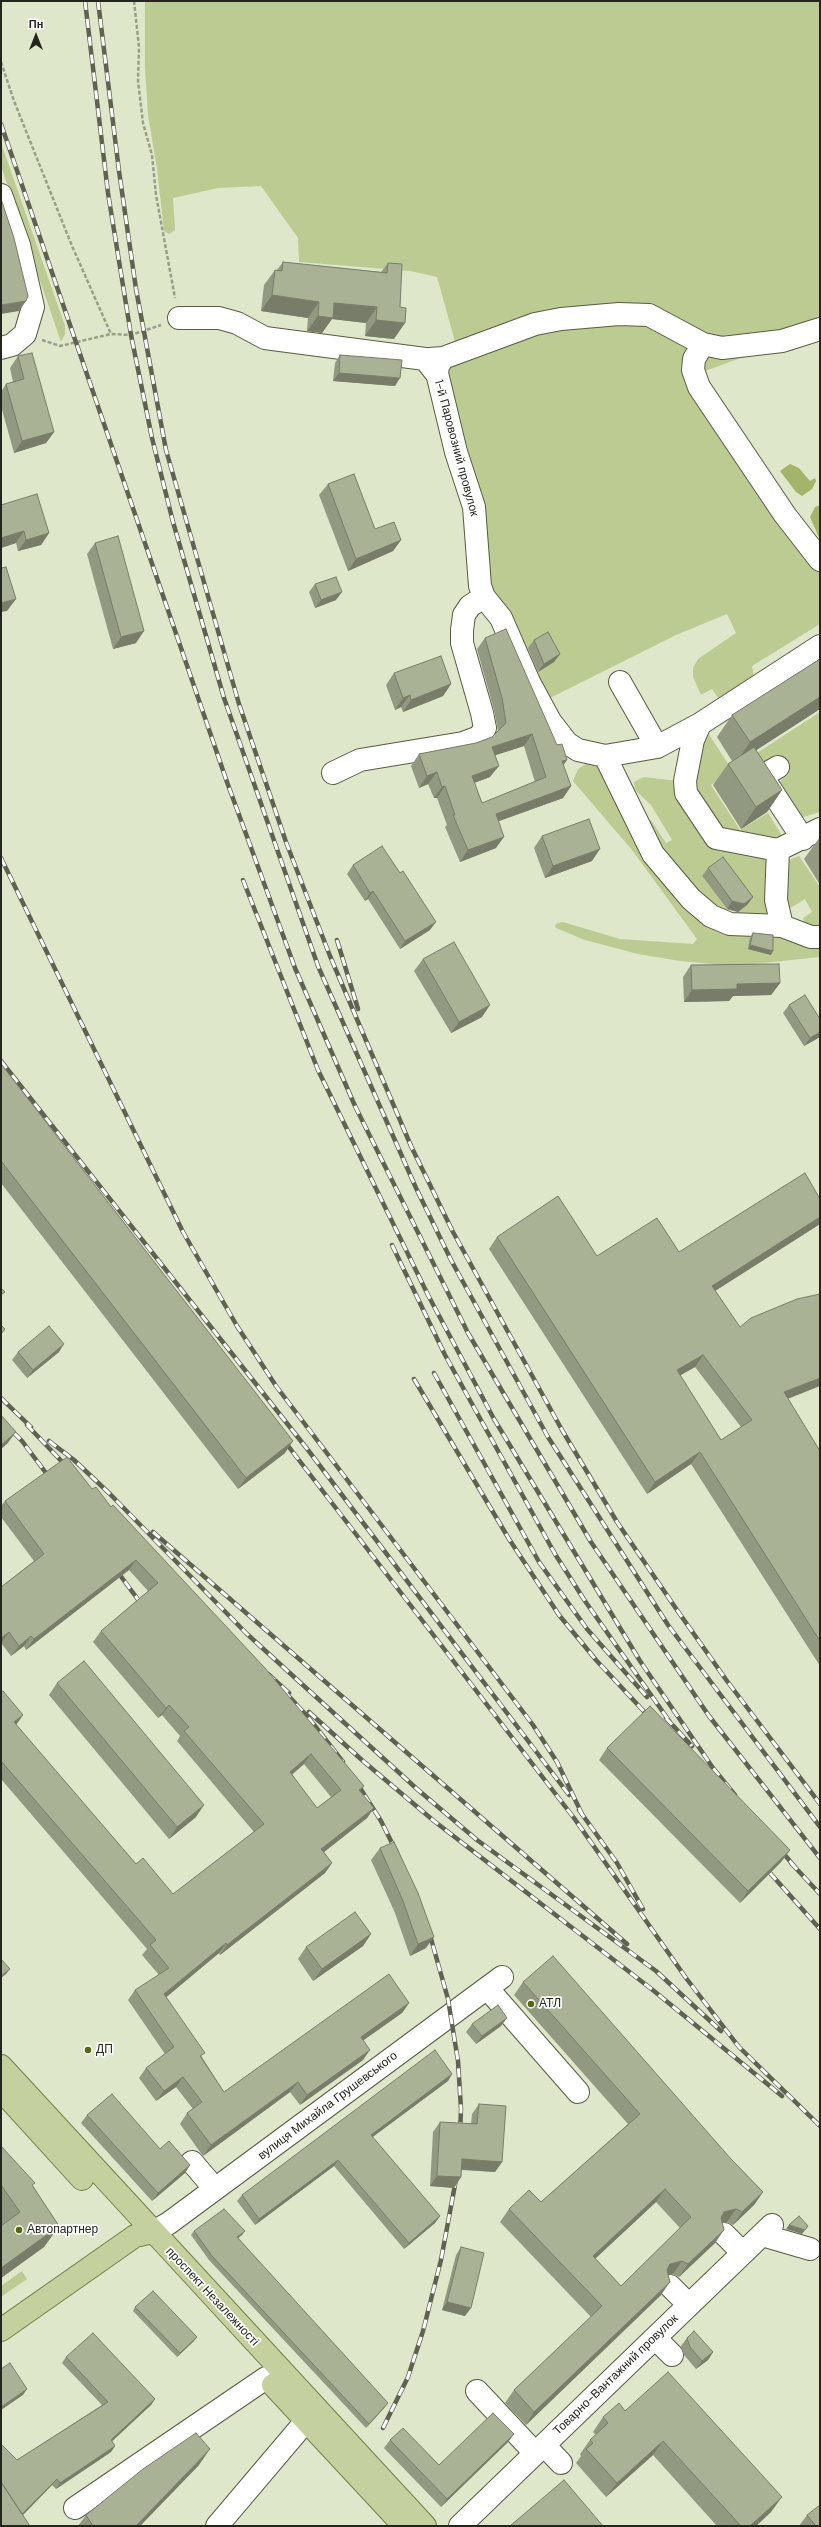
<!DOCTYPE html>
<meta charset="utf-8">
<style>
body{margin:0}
#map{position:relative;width:821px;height:2527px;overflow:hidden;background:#dee7ca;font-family:"DM Sans",sans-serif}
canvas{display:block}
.frame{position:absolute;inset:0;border:2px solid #23261b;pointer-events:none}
.north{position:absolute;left:16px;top:16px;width:40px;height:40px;-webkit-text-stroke:3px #fff;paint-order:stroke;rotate:0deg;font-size:11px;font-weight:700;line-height:16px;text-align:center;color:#23261b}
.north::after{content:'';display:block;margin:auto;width:14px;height:18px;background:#23261b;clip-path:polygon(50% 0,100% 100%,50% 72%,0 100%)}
</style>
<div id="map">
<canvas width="821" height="2527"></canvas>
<div class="frame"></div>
<div class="north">Пн</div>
</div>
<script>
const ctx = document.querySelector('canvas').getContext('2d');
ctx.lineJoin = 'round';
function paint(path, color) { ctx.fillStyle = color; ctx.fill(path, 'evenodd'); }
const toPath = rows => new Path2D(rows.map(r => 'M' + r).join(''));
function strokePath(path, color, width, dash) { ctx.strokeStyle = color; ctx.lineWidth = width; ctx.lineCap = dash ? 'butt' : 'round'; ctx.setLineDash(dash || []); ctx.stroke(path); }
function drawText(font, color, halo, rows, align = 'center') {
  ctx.font = font + ' "DM Sans",sans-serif'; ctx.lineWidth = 3.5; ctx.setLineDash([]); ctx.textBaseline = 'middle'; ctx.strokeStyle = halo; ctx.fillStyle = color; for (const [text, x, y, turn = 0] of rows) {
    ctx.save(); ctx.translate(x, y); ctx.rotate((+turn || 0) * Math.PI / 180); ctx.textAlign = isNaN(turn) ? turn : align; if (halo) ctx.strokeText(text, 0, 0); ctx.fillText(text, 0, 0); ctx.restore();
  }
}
paint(toPath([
 [145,1,820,1,820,329,686,378,820,567,820,624,752,666,755,681,722,703,712,689,701,695,693,677,693,668,698,659,736,633,727,614,676,635,542,702,487,579,445,381,456,345,437,277,410,271,299,262,298,238,261,186,218,188,173,198,175,230,169,234,164,231,157,169,148,115,145,68],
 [1,143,65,326,65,334,61,342,1,166],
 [820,712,820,812,800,818,776,784,789,774,778,756,759,768,740,764],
 [708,733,732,770,711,785,740,830,768,813,784,839,721,834,691,792,698,744],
 [589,762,596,762,683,898,780,935,820,943,820,957,735,966,680,961,638,954,585,940,556,928,555,925,558,923,563,922,620,939,693,944,697,939,632,850,573,781,578,769],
 [644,777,678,781,685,803,715,847,752,854,770,861,772,866,771,917,767,919,750,920,732,918,717,912,702,901,661,858,645,832,645,822,651,820,666,843,672,840,651,805,635,790,634,782],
 [717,865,747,905,732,916,702,876],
 [799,856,820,887,820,931,800,925,804,921,803,918,812,912,805,899,787,910,789,860],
 [22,2271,27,2279,1,2297,1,2286]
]), '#bccb91');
paint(toPath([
 [790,464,799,468,810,481,815,478,816,481,812,489,802,496,796,492,780,471],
 [820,505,820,540,810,517,815,507]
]), '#a3b56a');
const minor = toPath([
 [1,195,19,245,33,307,25,334,12,345,1,348],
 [179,318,219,318,237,323,265,338,425,359,436,373],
 [703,344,694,359,693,370,699,387,785,515,820,560],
 [443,358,438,366,437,373,456,452,474,507,480,586,484,597,501,618,529,682,550,721,567,743,578,750,605,756,653,854,691,899,711,916,730,924,782,926,811,937,820,937],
 [429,359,443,358,535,324,561,319,619,314,649,315,703,344,722,348,782,341,820,329],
 [820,646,700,724,693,740,685,781,686,793,716,838,778,850,820,829],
 [620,682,657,747],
 [605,756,657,747,700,724],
 [778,767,762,776,803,839],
 [333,773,360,760,463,743,479,737,485,728,482,713,462,643,462,630,464,615,470,606,484,597],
 [778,850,776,900,782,926],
 [487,1988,578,2092],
 [192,2162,215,2189],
 [153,2232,169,2223,502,1977],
 [724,2234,743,2253],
 [762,2235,810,2249],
 [670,2286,689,2305],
 [655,2338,672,2355],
 [477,2391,535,2453],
 [544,2445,561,2463],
 [75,2508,266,2378],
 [217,2526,306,2421],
 [460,2526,772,2225]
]);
const major = toPath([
 [1,2066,425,2526],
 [1,2090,82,2179],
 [1,2330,135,2236,153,2232],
 [273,2385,404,2526]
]);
strokePath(minor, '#565d44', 24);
strokePath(major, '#728046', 24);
strokePath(toPath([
 [134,1,139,47,138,81,143,123,152,155,156,195,175,298],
 [1,62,14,101,72,246,111,334],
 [42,340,60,346,111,334,131,335,161,325]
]), '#989f89', 2.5, [4, 2]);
strokePath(minor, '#fff', 22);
strokePath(major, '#c4d09e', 22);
const rail = toPath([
 [85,1,108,193,131,335,152,438,173,522,224,698,318,966,416,1188,451,1260,548,1437,668,1625,820,1827],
 [98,1,119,171,136,289,166,450,239,704,286,842,330,956,411,1146,453,1232,562,1430,617,1522,677,1610,727,1681,820,1804],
 [1,124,227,782,295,968,355,1106,468,1333,591,1542,709,1716,820,1858],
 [1,858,183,1232,237,1326,276,1386,533,1725,557,1762,582,1814],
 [243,880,318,1070,428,1295,494,1419,640,1661,713,1768,735,1795],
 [337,940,358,1009],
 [1,1061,308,1450,569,1795],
 [392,1245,445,1355,555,1554,585,1601,670,1722],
 [434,1373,539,1562,587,1629,647,1697],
 [414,1379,509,1539,559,1615,596,1660,652,1720],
 [1,1398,31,1427],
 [1,1420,22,1441,52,1481],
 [27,1425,68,1468],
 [282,1438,574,1818,686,1978,739,2047,820,2126],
 [49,1441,74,1460,110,1494,247,1634,417,1789,477,1840,656,1971,721,2031],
 [153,1532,627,1944],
 [114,1567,145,1609],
 [268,1674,289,1693],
 [284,1691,308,1717,343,1762],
 [309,1712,363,1761,434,1821,654,1991,782,2096],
 [666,1718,692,1746],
 [355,1780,381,1821,397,1853],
 [579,1810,617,1863,643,1909],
 [778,1847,795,1867],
 [791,1863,820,1894],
 [770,1873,820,1929],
 [428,1928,448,1999,458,2061,461,2109,460,2134],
 [383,2428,408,2377,423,2331,441,2260,457,2174]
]);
strokePath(rail, '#5d6251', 4.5);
strokePath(rail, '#fff', 3, [9]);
paint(toPath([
 [283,262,381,272,388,263,394,339,365,336,366,323,332,319,322,333,307,331,308,318,261,311,264,285,275,270,277,270],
 [340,355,395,386,333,381,335,363],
 [18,356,54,432,46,443,14,453,1,406,1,392,6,384,13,382,10,368],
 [328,484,375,529,401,540,393,551,348,571,319,495],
 [1,505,49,533,41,545,18,551,16,543,1,548],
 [95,543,136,643,113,649,87,554],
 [315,584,336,600,315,608,309,592],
 [485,638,567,760,563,765,571,786,563,798,499,821,496,848,460,862,445,827,447,825,437,798,434,798,428,784,419,788,411,766,419,754,476,743,492,737,498,731,494,710,477,649],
 [524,746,535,782,482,803,474,783,490,777,495,755],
 [534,640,560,654,554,662,538,672,528,648],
 [820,659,820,709,756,750,782,790,767,812,741,829,713,785,728,764,732,761,717,737,732,715],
 [394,673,451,684,443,696,403,712,401,707,395,710,386,685],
 [542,836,592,861,545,878,534,848],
 [820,837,820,885,804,859],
 [353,865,430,930,400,949,368,899,365,901,347,874],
 [708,868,753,897,747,905,738,912,727,909,702,876],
 [753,933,771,955,748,949,750,937],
 [423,959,482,1017,451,1033,414,971],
 [691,965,780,983,771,995,733,996,729,1001,684,1002,683,977],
 [789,1005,820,1037,804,1046,783,1013],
 [1,1064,285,1453,238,1489,1,1183],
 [820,1224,715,1291,788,1399,820,1451,820,1666,691,1464,647,1494,489,1249,497,1237,597,1256,679,1252],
 [695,1367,741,1427,721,1440,680,1375],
 [18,1352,59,1352,27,1378,12,1360],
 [92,1489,111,1507,364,1786,360,1791,374,1808,367,1818,324,1852,332,1863,325,1873,220,1955,219,1953,166,1997,202,2057,224,2092,409,2003,402,2013,363,2040,363,2060,300,2105,290,2092,203,2156,180,2124,187,2113,193,2109,176,2087,156,2101,139,2078,146,2068,165,2054,128,2000,135,1990,159,1975,142,1955,147,1949,1,1779,1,1692,23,1715,16,1725,136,1864,173,1894,254,1832,177,1741,180,1736,162,1715,158,1718,93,1642,101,1631,148,1591,129,1570,26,1650,24,1646,11,1656,1,1643,1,1587,34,1561,1,1517,1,1506,5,1501],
 [304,1764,331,1797,317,1808,292,1775],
 [57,1683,196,1817,169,1839,49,1695],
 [607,1748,790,1850,781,1862,740,1903,599,1760],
 [380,1848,426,1948,410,1956,395,1913,371,1860],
 [371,1934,363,1946,313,1981,298,1959,306,1947],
 [523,1982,731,2159,763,2192,754,2205,733,2225,727,2222,722,2223,715,2243,679,2277,673,2274,668,2275,661,2295,526,2425,505,2403,514,2390,591,2317,500,2222,509,2209,541,2202,628,2124,514,1995],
 [656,2202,680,2228,621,2286,595,2259],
 [472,2024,501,2026,476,2044,466,2032],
 [452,2074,448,2081,372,2137,440,2216,435,2223,404,2249,334,2166,255,2225,237,2201,242,2195],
 [479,2104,502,2162,495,2172,461,2170,461,2177,454,2188,430,2186,433,2132,440,2122,471,2124,472,2114],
 [87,2115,160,2149,190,2165,185,2173,152,2201,81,2123],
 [1,2146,33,2186,59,2226,44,2247,1,2278],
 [194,2231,242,2235,238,2238,385,2407,366,2428,209,2260,191,2235],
 [461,2247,465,2316,442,2310,456,2255],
 [135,2307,194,2341,177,2357,133,2311],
 [687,2338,713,2352,708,2360,696,2369,684,2355,681,2346],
 [66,2357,155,2399,151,2405,112,2441,115,2446,111,2452,56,2489,52,2485,23,2515,1,2526,17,2460,102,2405,62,2363],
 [625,2411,771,2512,756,2526,717,2526,653,2455,606,2497,576,2463,581,2456,580,2454,590,2440,596,2435,593,2432,603,2417],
 [514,2434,508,2442,441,2507,384,2448,390,2440,439,2465],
 [199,2465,140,2526,78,2526,86,2515],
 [807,2515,820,2526,799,2526]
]), '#929981');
paint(toPath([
 [272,295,319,302,308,318,261,311],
 [26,301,19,311,1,314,1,305],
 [334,303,377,307,366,323,332,319,322,333,307,331,318,316],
 [376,320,405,323,394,339,365,336],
 [339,373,400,378,395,386,333,381],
 [54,432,46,443,14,453,22,441],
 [24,531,16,543,1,548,1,538],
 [49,533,41,545,18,551,26,540],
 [401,540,393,551,348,571,356,559],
 [342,592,336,600,315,608,321,600],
 [16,599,7,611,1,612,1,603],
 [144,631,136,643,113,649,121,637],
 [560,654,554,662,538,672,544,664],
 [451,684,443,696,403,712,411,700],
 [410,695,401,707,395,710,403,698],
 [820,697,820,709,735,764,750,742],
 [532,734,524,746,484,759,492,747],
 [567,760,559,771,562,761],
 [499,766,490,777,463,787,472,776],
 [437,772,428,784,419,788,427,776],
 [445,786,437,798,434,798,442,787],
 [571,786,563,798,488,825,496,814],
 [782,790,767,812,741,829,756,807],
 [504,837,496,848,460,862,468,850],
 [600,849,592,861,545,878,553,866],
 [373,891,368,899,365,901,370,893],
 [753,897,747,905,738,912,727,909,732,901],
 [436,922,430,930,400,949,405,941],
 [750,945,773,951,771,955,748,949],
 [780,983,771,995,733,996,729,1001,684,1002,692,990,737,984],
 [490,1005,482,1017,451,1033,459,1022],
 [820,1032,820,1037,804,1046,810,1038],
 [820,1217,820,1224,704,1298,712,1286],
 [64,1344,59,1352,27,1378,33,1370],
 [703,1355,695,1367,669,1382,677,1370],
 [820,1378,820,1386,775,1404,784,1392],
 [16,1432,7,1444,1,1449,1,1445],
 [293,1441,285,1453,238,1489,246,1478],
 [700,1452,691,1464,647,1494,655,1482],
 [136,1560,129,1570,26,1650,34,1639],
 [9,1632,1,1643,1,1638],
 [31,1636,24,1646,11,1656,19,1646],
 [169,1705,162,1715,158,1718,166,1708],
 [23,1715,16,1725,14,1722],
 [311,1754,304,1764,282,1782,290,1772],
 [204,1805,196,1817,169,1839,177,1827],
 [374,1808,367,1818,314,1860,321,1849],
 [790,1850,781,1862,740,1903,748,1891],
 [332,1863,325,1873,220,1955,227,1945],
 [371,1934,363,1946,313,1981,322,1969],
 [434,1937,426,1948,410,1956,418,1944],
 [226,1943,219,1953,157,2005,164,1994],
 [10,1969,6,1974,1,1978,1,1976],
 [409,2003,402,2013,354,2047,361,2037],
 [507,2018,501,2026,476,2044,482,2036],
 [370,2050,363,2060,300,2105,307,2095],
 [452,2074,448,2081,366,2142,371,2135],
 [183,2077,176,2087,156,2101,164,2091],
 [298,2082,290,2092,203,2156,211,2145],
 [462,2159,502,2162,495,2172,455,2169],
 [338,2160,334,2166,255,2225,259,2219],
 [190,2165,185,2173,152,2201,158,2193],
 [437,2176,461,2177,454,2188,430,2186],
 [665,2189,656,2202,584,2269,593,2256],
 [763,2192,754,2205,733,2225,742,2212],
 [736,2209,727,2222,715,2225,724,2212],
 [440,2216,435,2223,404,2249,409,2243],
 [789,2225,808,2226,802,2234,786,2229],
 [59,2226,44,2247,1,2278,1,2268],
 [724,2230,715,2243,679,2277,688,2264],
 [245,2231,242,2235,234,2241,237,2237],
 [682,2261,673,2274,661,2277,670,2264],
 [670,2282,661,2295,526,2425,534,2412],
 [447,2302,471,2308,465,2316,442,2310],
 [197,2337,194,2341,177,2357,180,2353],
 [713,2352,708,2360,696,2369,702,2361],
 [27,2389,23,2395,1,2410,1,2407],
 [155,2399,151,2405,107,2446,111,2440],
 [388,2403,385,2407,366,2428,369,2424],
 [514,2434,508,2442,441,2507,447,2499],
 [663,2441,653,2455,606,2497,617,2483],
 [115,2446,111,2452,56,2489,60,2483],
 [210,2449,199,2465,140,2526,136,2526],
 [57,2479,52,2485,17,2521,21,2515],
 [782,2497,771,2512,756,2526,750,2526]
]), '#777d69');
const building = toPath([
 [1,199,14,238,28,296,26,301,1,305,1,199],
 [283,262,387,273,388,263,402,264,400,307,406,308,405,323,376,320,377,307,334,303,333,318,318,316,319,302,272,295,275,270,282,271,283,262],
 [32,353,54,432,22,441,6,384,24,379,18,356,32,353],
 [340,355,402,360,400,378,339,373,340,355],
 [354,474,375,529,394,522,401,540,356,559,328,484,354,474],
 [37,494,49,533,26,540,24,531,1,538,1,505,37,494],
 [118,536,144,631,121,637,95,543,118,536],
 [6,567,16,599,1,603,1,568,6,567],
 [336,577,342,592,321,600,315,584,336,577],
 [506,629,557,745,562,744,567,760,562,761,571,786,496,814,504,837,468,850,453,815,455,815,445,786,442,787,437,772,427,776,419,754,476,743,492,737,506,723,502,698,485,638,506,629],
 [532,734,546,777,482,803,472,776,499,766,492,747,532,734],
 [548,632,560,654,544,664,534,640,548,632],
 [441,656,451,684,411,700,410,695,403,698,394,673,441,656],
 [820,659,820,697,750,742,732,715,820,659],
 [754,747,782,790,756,807,728,764,754,747],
 [589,819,600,849,553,866,542,836,589,819],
 [382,846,400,873,403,871,436,922,405,941,373,891,370,893,353,865,382,846],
 [723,857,753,897,744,904,732,901,708,868,723,857],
 [753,933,773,935,773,951,750,945,753,933],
 [454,942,490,1005,459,1022,423,959,454,942],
 [779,964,780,983,737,984,737,989,692,990,691,965,779,964],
 [805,995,820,1019,820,1032,810,1038,789,1005,805,995],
 [1,1064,293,1441,246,1478,1,1161,1,1064],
 [805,1173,820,1199,820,1217,712,1286,740,1327,751,1318,797,1299,820,1294,820,1378,784,1392,820,1451,820,1641,700,1452,655,1482,497,1237,558,1196,597,1256,657,1218,679,1252,805,1173],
 [703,1355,752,1420,721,1440,677,1370,703,1355],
 [1,1288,5,1292,1,1295,1,1288],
 [1,1325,5,1329,1,1334,1,1325],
 [49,1326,64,1344,33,1370,18,1352,49,1326],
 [1,1415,16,1432,1,1445,1,1415],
 [67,1457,92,1489,96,1487,111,1507,113,1505,264,1667,364,1786,359,1790,374,1808,321,1849,332,1863,227,1945,226,1943,164,1994,205,2053,200,2056,224,2092,389,1974,409,2003,361,2037,370,2050,307,2095,298,2082,211,2145,187,2113,202,2102,183,2077,164,2091,146,2068,174,2047,135,1990,169,1968,150,1945,156,1940,1,1761,1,1692,3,1691,23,1715,14,1722,136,1864,143,1858,173,1894,264,1824,184,1731,189,1727,169,1705,166,1708,101,1631,158,1583,136,1560,34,1639,31,1636,19,1646,9,1632,1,1638,1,1587,44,1554,5,1501,67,1457],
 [311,1754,341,1790,317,1808,290,1772,311,1754],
 [84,1661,204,1805,177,1827,57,1683,84,1661],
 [650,1706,790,1850,748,1891,607,1748,650,1706],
 [394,1842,418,1893,434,1937,418,1944,403,1901,380,1848,394,1842],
 [355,1912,371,1934,322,1969,306,1947,355,1912],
 [553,1956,731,2159,763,2192,742,2212,736,2209,724,2212,721,2218,724,2230,688,2264,682,2261,670,2264,667,2270,670,2282,534,2412,514,2390,602,2306,509,2209,529,2190,541,2202,640,2114,523,1982,553,1956],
 [665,2189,691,2217,621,2286,593,2256,665,2189],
 [1,1959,10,1969,1,1976,1,1959],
 [498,2005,507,2018,482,2036,472,2024,498,2005],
 [435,2050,452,2074,371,2135,440,2216,409,2243,338,2160,259,2219,242,2195,435,2050],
 [112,2094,160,2149,169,2141,190,2165,158,2193,87,2115,112,2094],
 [479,2104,506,2106,502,2162,462,2159,461,2177,437,2176,440,2122,477,2124,479,2104],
 [1,2146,35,2183,32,2185,59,2226,1,2268,1,2226,20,2212,1,2185,1,2146],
 [224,2209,245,2231,237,2237,388,2403,369,2424,212,2256,194,2231,224,2209],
 [799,2216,808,2226,805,2230,789,2225,799,2216],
 [461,2247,484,2253,471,2308,447,2302,461,2247],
 [153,2291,197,2337,180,2353,135,2307,153,2291],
 [694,2331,713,2352,702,2361,690,2347,687,2338,694,2331],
 [93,2333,155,2399,111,2440,115,2446,60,2483,57,2479,22,2514,1,2482,1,2444,17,2460,108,2402,66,2357,93,2333],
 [10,2363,27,2389,1,2407,1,2369,10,2363],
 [668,2372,782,2497,750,2526,741,2526,663,2441,617,2483,586,2449,593,2443,590,2440,608,2423,603,2417,619,2403,625,2411,668,2372],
 [493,2413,514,2434,447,2499,390,2440,403,2428,439,2465,493,2413],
 [196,2433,210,2449,136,2526,93,2526,86,2515,143,2469,196,2433],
 [564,2480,603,2526,510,2526,564,2480],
 [1,2482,30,2526,1,2526,1,2482],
 [820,2505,820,2526,816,2526,807,2515,820,2505]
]);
paint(building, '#aab296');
strokePath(building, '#777d69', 1);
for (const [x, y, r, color] of [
 [531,2004,4,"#586811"],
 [88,2050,4,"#586811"],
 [19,2230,4,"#586811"]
]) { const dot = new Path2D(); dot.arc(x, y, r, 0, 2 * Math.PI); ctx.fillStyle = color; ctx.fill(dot); strokePath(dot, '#fff', 1.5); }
drawText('12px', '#23261b', '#fff', [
 ["1-й Паровозний провулок",456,448,75],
 ["вулиця Михайла Грушевського",328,2106,-37],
 ["проспект Незалежності",212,2297,47],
 ["Товарно-Вантажний провулок",616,2375,-44]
]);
drawText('12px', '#23261b', '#fff', [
 ["АТЛ",539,2004],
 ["ДП",96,2050],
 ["Автопартнер",27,2230]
], 'left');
</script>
